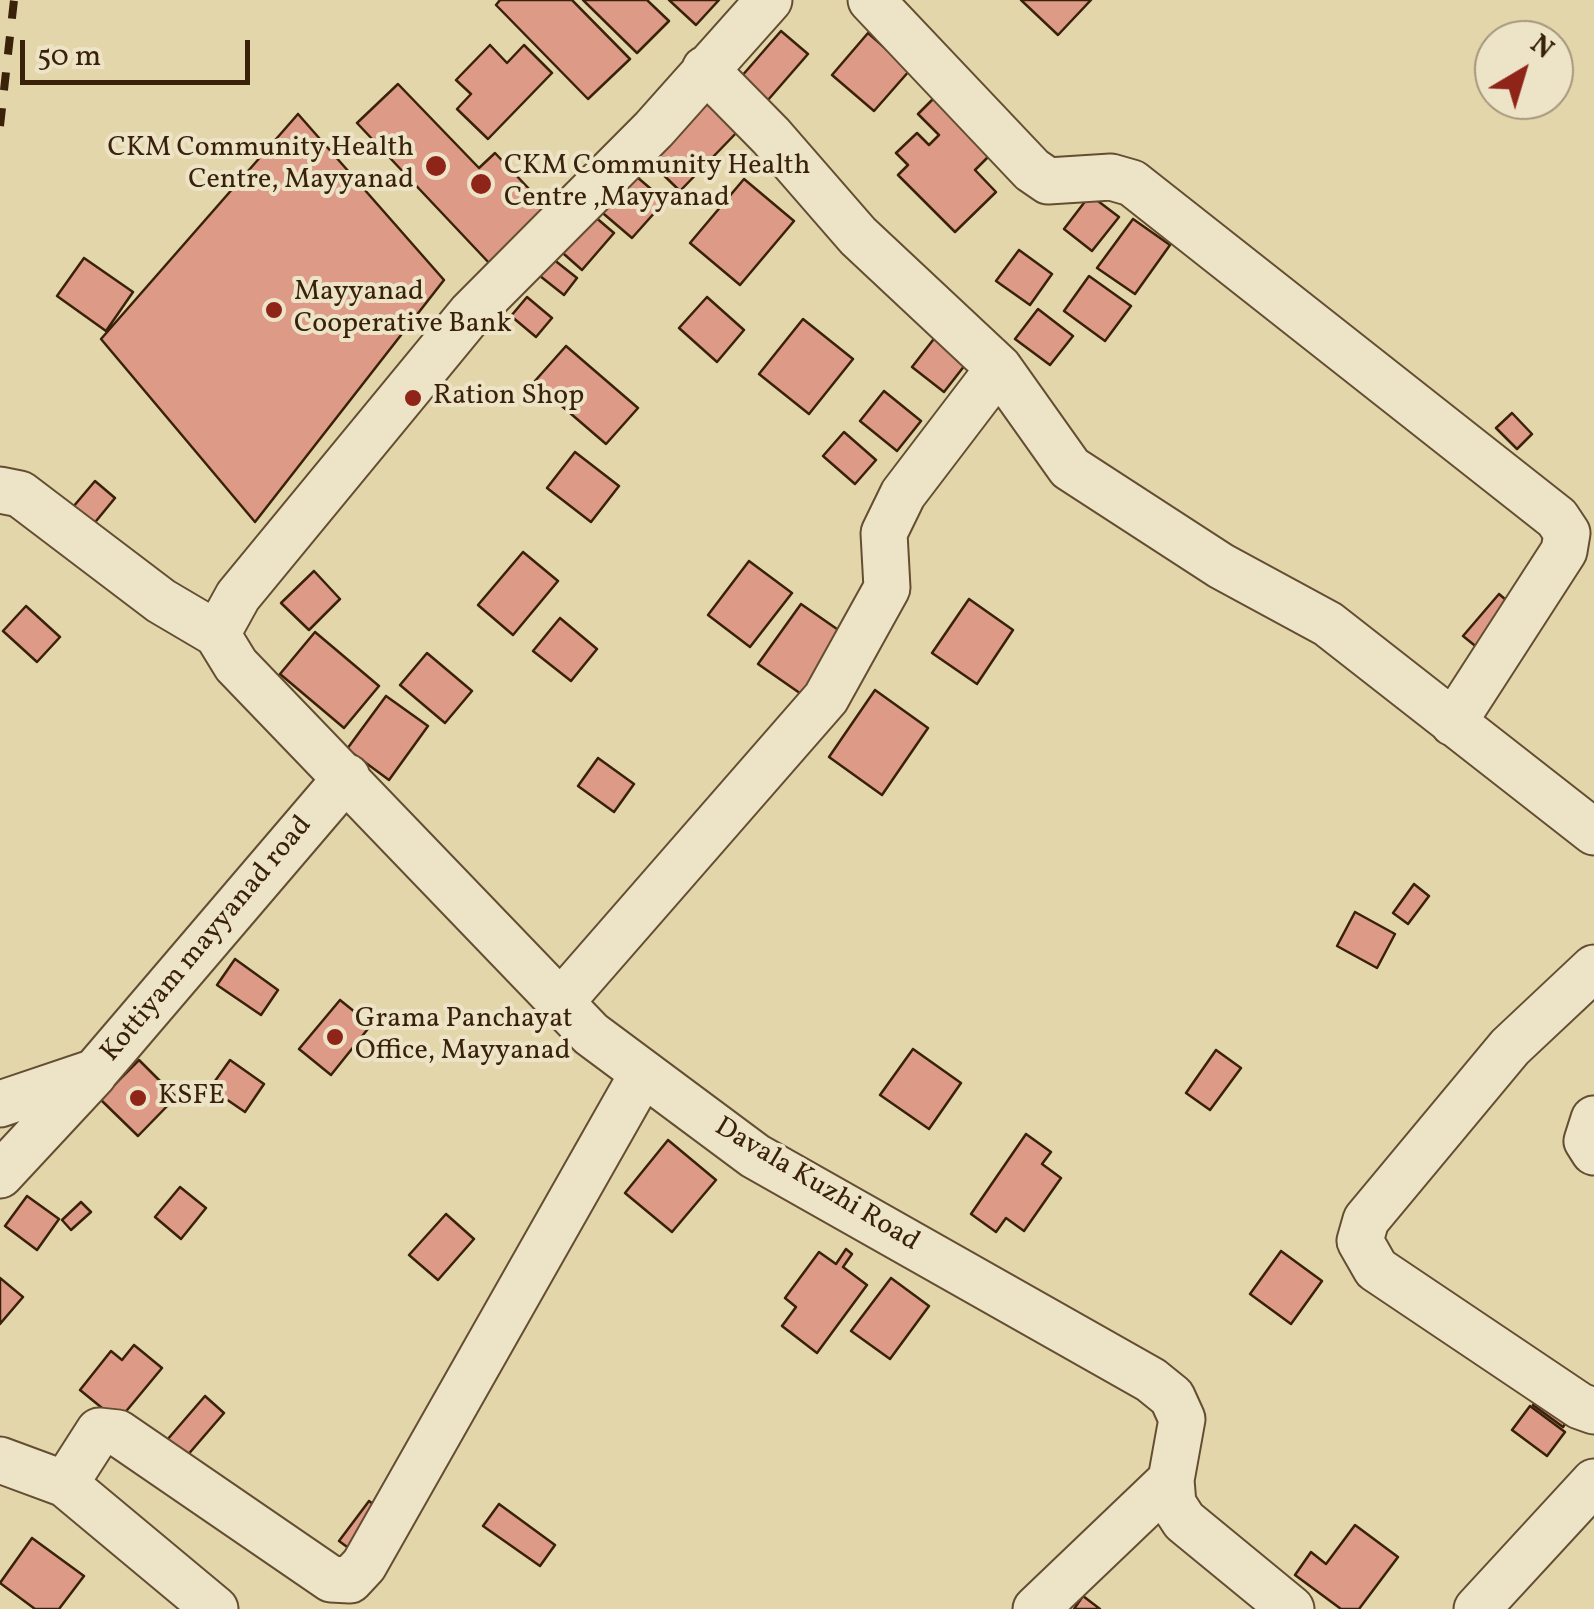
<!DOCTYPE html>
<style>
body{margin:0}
#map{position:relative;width:1594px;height:1609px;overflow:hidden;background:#e4d6ab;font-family:Vollkorn,serif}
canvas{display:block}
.north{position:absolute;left:1474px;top:20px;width:100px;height:100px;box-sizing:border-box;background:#ede4c8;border:2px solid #a5967c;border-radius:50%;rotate:38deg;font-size:28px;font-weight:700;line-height:40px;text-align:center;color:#39210a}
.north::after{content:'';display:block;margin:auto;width:35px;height:45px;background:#8f2418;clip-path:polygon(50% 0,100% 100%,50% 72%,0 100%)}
.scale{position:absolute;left:20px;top:40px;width:230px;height:45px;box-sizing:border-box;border:5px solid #39210a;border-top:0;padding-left:12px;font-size:30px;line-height:35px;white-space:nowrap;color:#39210a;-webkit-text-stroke:8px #ede4c8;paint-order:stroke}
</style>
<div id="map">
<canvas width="1594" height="1609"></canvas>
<div class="north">N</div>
<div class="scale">50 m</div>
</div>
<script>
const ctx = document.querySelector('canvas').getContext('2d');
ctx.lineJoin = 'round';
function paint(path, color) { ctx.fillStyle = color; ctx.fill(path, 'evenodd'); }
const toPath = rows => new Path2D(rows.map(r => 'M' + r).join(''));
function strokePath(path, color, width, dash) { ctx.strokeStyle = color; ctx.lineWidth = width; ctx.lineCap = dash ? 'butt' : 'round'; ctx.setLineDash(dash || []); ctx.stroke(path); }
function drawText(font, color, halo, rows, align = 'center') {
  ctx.font = font + ' Vollkorn,serif'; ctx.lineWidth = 8; ctx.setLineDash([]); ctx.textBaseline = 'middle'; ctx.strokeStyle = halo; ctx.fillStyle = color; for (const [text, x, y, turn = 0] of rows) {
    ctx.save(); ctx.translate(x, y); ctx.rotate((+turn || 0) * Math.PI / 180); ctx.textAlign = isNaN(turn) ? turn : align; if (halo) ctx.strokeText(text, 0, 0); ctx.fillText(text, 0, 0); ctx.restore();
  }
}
const building = toPath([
 [500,0,572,0,630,59,588,99,496,5,500,0],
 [583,0,647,0,669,21,637,53,583,0],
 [669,0,719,0,696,25,669,0],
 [1021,0,1091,0,1058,35,1021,0],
 [781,31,808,54,768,100,741,77,781,31],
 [868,33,910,70,874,111,832,75,868,33],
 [490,45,507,63,524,45,552,73,488,139,457,109,471,94,456,80,490,45],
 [398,84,479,168,495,153,549,210,491,265,357,123,398,84],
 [942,90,998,147,975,170,996,192,955,232,898,175,908,165,896,153,917,133,929,145,939,135,918,114,942,90],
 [711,100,741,128,680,191,651,163,711,100],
 [298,114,444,280,255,522,101,339,298,114],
 [630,171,665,201,632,238,598,209,630,171],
 [744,179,794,221,740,285,690,243,744,179],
 [1090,195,1119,217,1092,251,1064,229,1090,195],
 [587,210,614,233,582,270,556,247,587,210],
 [1133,219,1170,245,1135,294,1097,268,1133,219],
 [1019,250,1052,274,1030,305,996,281,1019,250],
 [84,258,133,292,106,331,57,296,84,258],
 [553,259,577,278,564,295,540,276,553,259],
 [1089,276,1131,306,1105,341,1064,311,1089,276],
 [527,297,552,318,536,337,511,316,527,297],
 [707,297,744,330,717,362,679,328,707,297],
 [1038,309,1073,336,1050,365,1015,339,1038,309],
 [803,319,853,359,809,414,759,374,803,319],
 [940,331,972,356,944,392,912,367,940,331],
 [566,346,638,408,606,444,534,382,566,346],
 [884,391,921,421,897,451,860,421,884,391],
 [1512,413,1532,434,1517,449,1496,428,1512,413],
 [844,432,876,460,855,484,823,456,844,432],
 [575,452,619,486,591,522,547,488,575,452],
 [95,481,115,498,83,537,62,520,95,481],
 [523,552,558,581,513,635,478,605,523,552],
 [749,561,792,593,750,647,708,615,749,561],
 [314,571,340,599,309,630,281,603,314,571],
 [1499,594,1519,611,1484,653,1463,636,1499,594],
 [969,599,1013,630,977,684,932,653,969,599],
 [801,604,847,636,804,696,758,664,801,604],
 [26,606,60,637,37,662,3,631,26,606],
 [560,618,597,649,571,681,533,651,560,618],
 [315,632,379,686,344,728,280,674,315,632],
 [427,653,472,691,445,723,400,685,427,653],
 [875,690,928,728,882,795,829,757,875,690],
 [386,696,428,726,389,780,347,749,386,696],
 [598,758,634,784,614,812,578,786,598,758],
 [1414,884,1429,896,1408,924,1393,913,1414,884],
 [1355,912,1395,934,1377,968,1337,946,1355,912],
 [235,959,278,990,261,1015,217,985,235,959],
 [340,1000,371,1025,331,1075,299,1049,340,1000],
 [913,1049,961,1083,929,1129,880,1095,913,1049],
 [1216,1050,1241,1068,1210,1110,1186,1093,1216,1050],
 [139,1060,176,1097,138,1136,100,1099,139,1060],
 [230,1060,264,1084,245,1112,210,1088,230,1060],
 [1026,1134,1051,1152,1042,1164,1061,1178,1024,1231,1006,1218,996,1232,971,1214,1026,1134],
 [668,1140,716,1180,672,1232,625,1193,668,1140],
 [180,1187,206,1208,181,1239,155,1217,180,1187],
 [27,1196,59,1219,37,1250,5,1226,27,1196],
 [81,1202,91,1212,71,1230,62,1220,81,1202],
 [446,1214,474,1239,438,1280,409,1255,446,1214],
 [846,1249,852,1254,843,1267,867,1285,817,1353,782,1326,796,1307,785,1298,819,1252,836,1264,846,1249],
 [1281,1251,1322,1281,1291,1324,1250,1294,1281,1251],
 [0,1278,23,1297,0,1324,0,1278],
 [891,1278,929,1306,890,1359,851,1331,891,1278],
 [134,1345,162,1368,118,1421,80,1390,111,1351,122,1360,134,1345],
 [205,1396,224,1413,186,1457,167,1440,205,1396],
 [1537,1398,1567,1421,1563,1427,1533,1405,1537,1398],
 [1530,1406,1565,1432,1547,1456,1512,1430,1530,1406],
 [369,1501,395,1520,365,1560,339,1541,369,1501],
 [499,1504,555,1545,540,1566,483,1526,499,1504],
 [1355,1525,1398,1557,1359,1609,1341,1609,1295,1575,1311,1552,1326,1564,1355,1525],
 [32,1538,84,1576,59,1609,35,1609,0,1583,32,1538],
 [1083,1596,1100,1609,1074,1609,1083,1596]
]);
paint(building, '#dd9b87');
strokePath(building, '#39210a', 2.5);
const minor = toPath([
 [769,0,654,129,471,313,238,596,217,634,236,665,591,1034,755,1156,1151,1380,1172,1397,1182,1419,1171,1480,1173,1504,1184,1521,1291,1609],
 [871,0,1032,170,1048,181,1111,177,1132,183,1557,518,1567,533,1564,551,1453,723],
 [705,69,771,136,858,236,999,368,1070,468,1221,566,1328,624,1594,832],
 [0,490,20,494,161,601,217,634],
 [1594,968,1510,1047,1366,1220,1360,1241,1376,1269,1580,1406,1594,1411],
 [559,1004,826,698,887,588,884,533,903,494,999,368],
 [0,1104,95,1072,347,777],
 [1594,1119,1587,1141,1594,1152],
 [0,1175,94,1074],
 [0,1460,65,1484,215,1609],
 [65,1484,99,1431,118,1433,331,1579,350,1580,364,1565,643,1073],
 [1036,1609,1171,1480],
 [1477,1609,1594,1482]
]);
strokePath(minor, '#644e32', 49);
strokePath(minor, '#ede4c8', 45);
strokePath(toPath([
 [0,126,14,0]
]), '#39210a', 8, [18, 18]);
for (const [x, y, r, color] of [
 [436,166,12,"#8f2418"],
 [481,184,12,"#8f2418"],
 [274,310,10,"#8f2418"],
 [413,398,10,"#8f2418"],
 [335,1037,10,"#8f2418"],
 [138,1098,10,"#8f2418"]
]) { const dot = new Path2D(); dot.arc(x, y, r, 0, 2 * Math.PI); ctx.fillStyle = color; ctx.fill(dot); strokePath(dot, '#ede4c8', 4); }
drawText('28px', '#39210a', '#ede4c8', [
 ["CKM Community Health",414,150,"right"],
 ["Centre, Mayyanad",414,182,"right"],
 ["CKM Community Health",504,168],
 ["Centre ,Mayyanad",504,200],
 ["Mayyanad",294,294],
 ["Cooperative Bank",294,326],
 ["Ration Shop",433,398],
 ["Grama Panchayat",355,1021],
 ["Office, Mayyanad",355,1053],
 ["KSFE",158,1098]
], 'left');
drawText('28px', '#39210a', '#ede4c8', [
 ["Kottiyam mayyanad road",208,940,-50],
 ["Davala Kuzhi Road",816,1186,31]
]);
</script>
